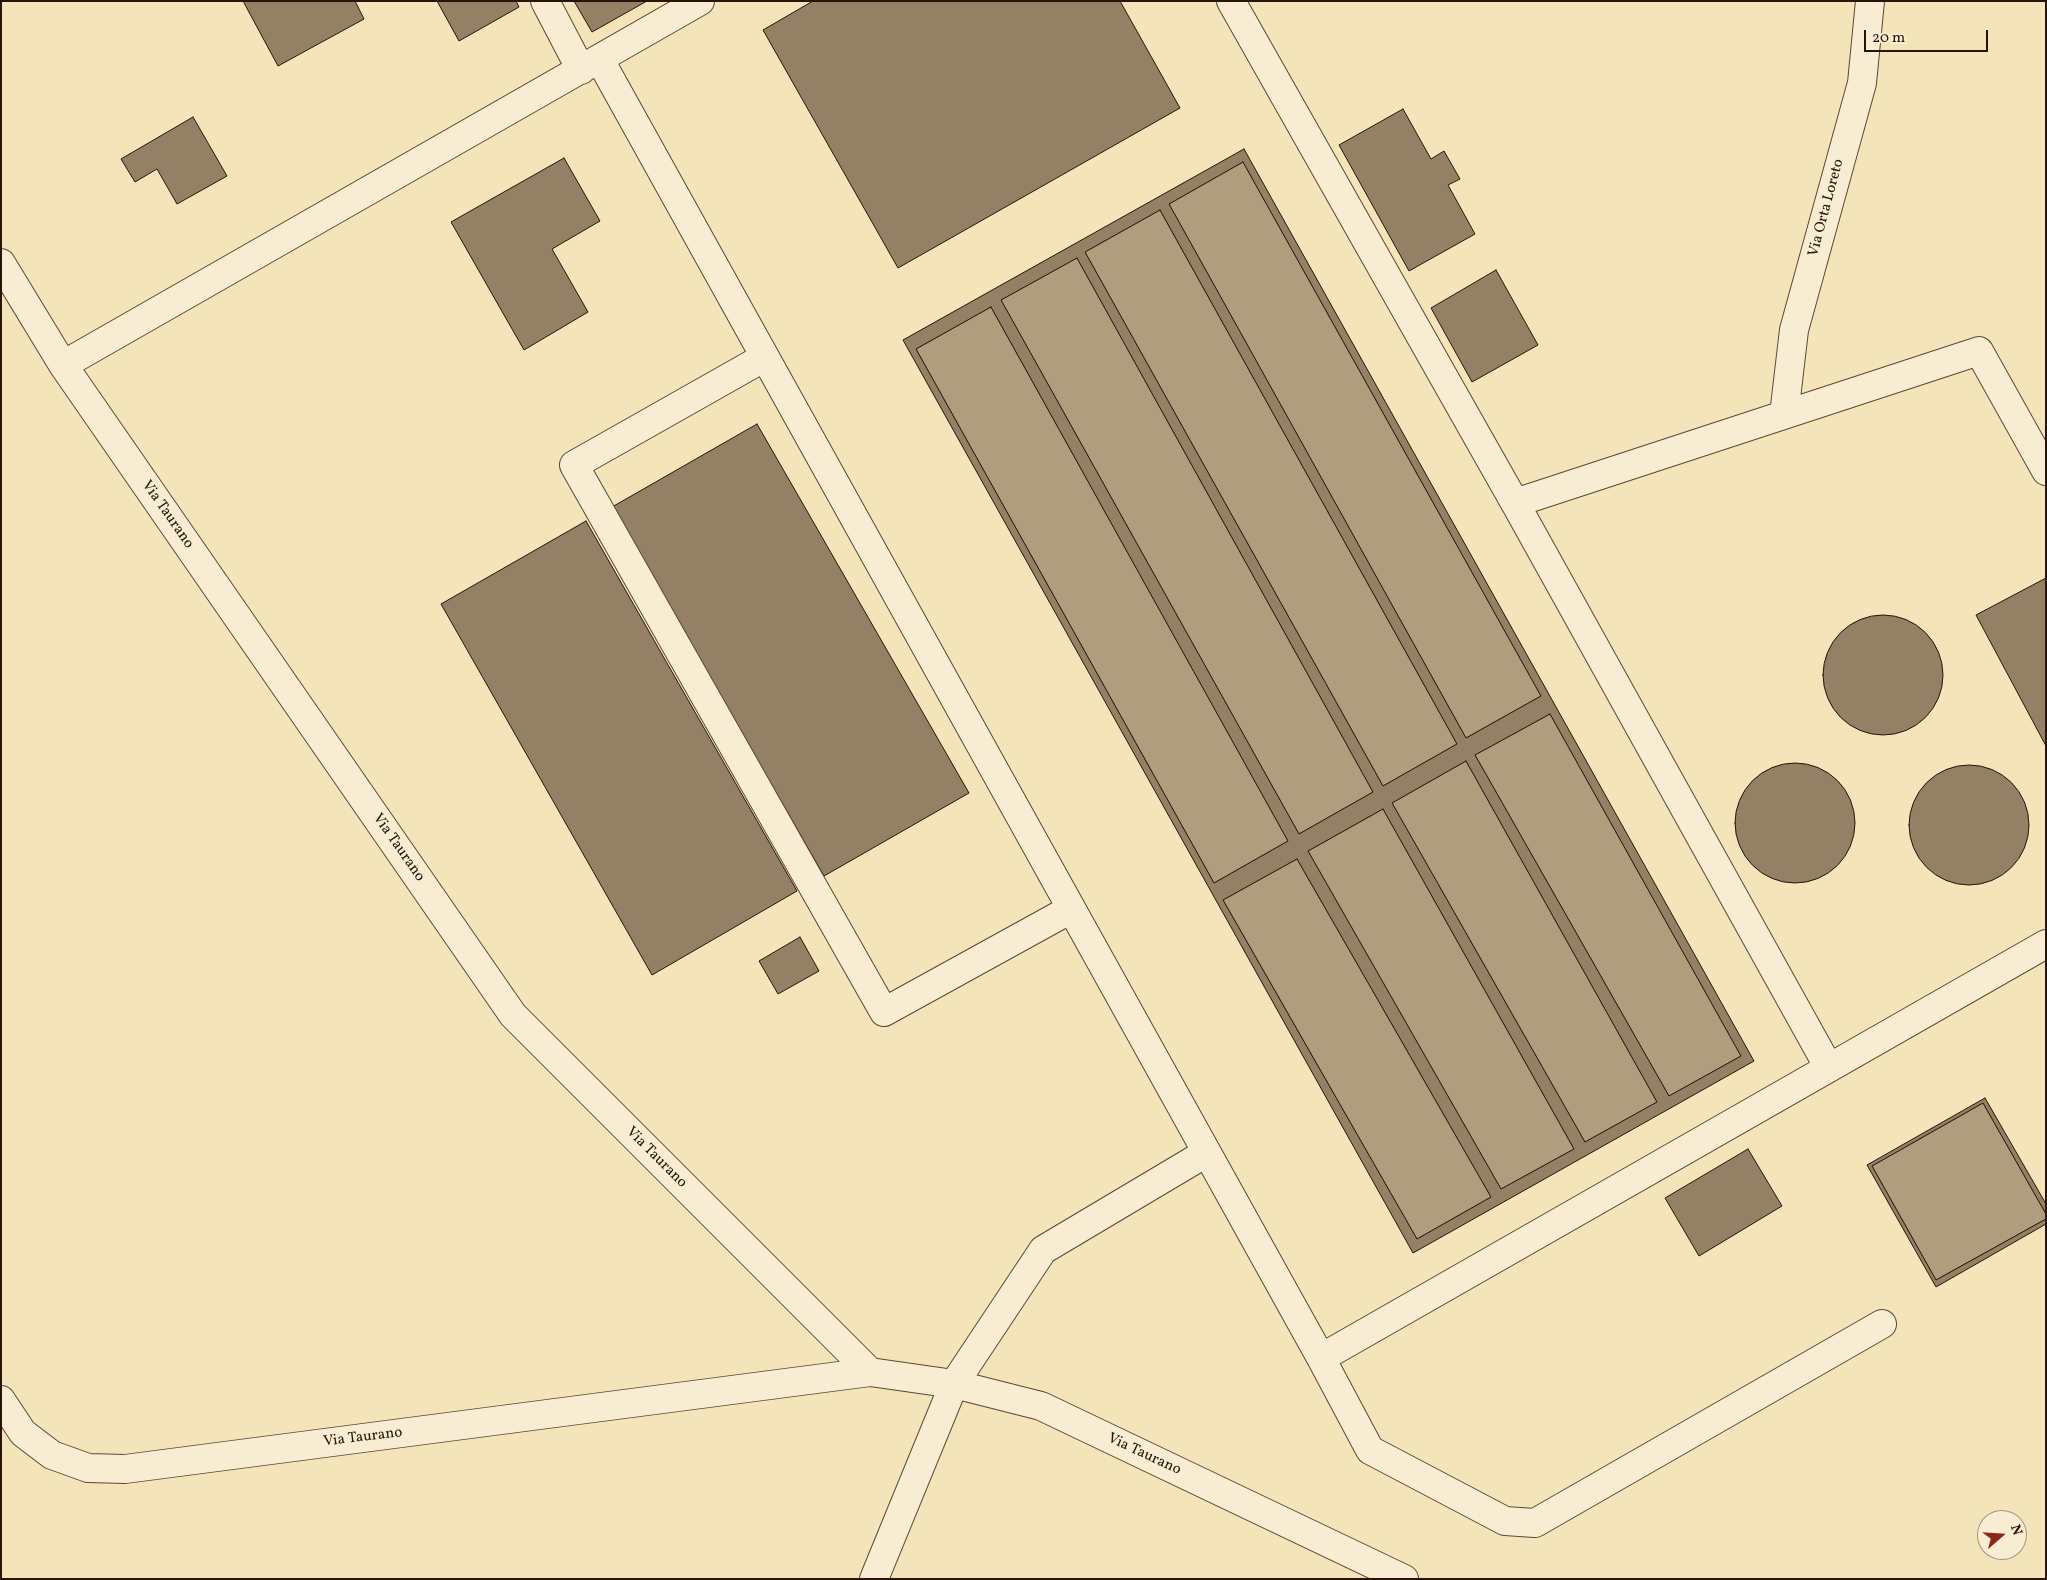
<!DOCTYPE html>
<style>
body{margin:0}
#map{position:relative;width:2047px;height:1580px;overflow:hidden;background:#f4e4ba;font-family:Vollkorn,serif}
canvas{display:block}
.frame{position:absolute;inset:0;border:2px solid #291309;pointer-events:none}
.north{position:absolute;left:1977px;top:1510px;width:50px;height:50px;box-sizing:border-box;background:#f8edd2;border:1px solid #a59682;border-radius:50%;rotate:71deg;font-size:14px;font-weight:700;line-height:20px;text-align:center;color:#291309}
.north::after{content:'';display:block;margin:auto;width:18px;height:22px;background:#8f2418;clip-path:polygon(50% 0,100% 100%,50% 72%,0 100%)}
.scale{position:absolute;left:1864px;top:30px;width:124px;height:22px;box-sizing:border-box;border:2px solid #291309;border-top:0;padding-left:6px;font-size:15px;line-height:18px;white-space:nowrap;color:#291309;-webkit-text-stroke:4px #f8edd2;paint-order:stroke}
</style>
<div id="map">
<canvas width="2047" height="1580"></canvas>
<div class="frame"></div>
<div class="north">N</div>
<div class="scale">20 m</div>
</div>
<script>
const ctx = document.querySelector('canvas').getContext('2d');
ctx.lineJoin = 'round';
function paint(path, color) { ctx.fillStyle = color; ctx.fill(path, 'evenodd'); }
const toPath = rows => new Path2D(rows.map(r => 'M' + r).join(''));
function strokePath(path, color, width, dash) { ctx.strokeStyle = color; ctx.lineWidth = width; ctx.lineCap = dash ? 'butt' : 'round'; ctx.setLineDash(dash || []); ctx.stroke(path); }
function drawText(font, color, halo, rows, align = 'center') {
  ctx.font = font + ' Vollkorn,serif'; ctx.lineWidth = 4; ctx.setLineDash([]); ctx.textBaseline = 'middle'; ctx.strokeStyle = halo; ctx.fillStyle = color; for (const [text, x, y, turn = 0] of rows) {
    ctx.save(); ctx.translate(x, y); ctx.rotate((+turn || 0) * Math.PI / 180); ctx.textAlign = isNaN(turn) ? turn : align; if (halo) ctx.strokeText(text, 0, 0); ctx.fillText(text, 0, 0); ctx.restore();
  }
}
const water = toPath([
 [1243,162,1541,696,1466,738,1169,204,1243,162],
 [1160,210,1457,744,1383,786,1085,252,1160,210],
 [1077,258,1373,792,1299,834,1001,300,1077,258],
 [991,307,1288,841,1214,883,916,349,991,307],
 [1550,714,1741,1056,1669,1096,1475,755,1550,714],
 [1466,761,1657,1102,1585,1142,1392,803,1466,761],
 [1383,809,1574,1149,1501,1189,1308,851,1383,809],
 [1297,859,1491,1197,1417,1239,1223,900,1297,859],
 [1983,1103,2046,1214,2046,1219,1936,1280,1872,1166,1983,1103]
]);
paint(water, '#af9d7e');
strokePath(water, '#79664f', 1);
const building = toPath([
 [243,1,355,1,364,19,278,66,243,1],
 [437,1,516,1,519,7,459,41,437,1],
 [574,1,647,1,592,32,574,1],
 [813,1,1120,1,1180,108,898,268,763,30,813,1],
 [1403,109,1431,159,1444,151,1460,179,1448,185,1475,234,1409,271,1339,145,1403,109],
 [193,117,227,176,177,204,157,169,135,182,121,159,193,117],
 [1244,149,1754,1061,1413,1253,903,340,1244,149],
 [1243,162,1541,696,1466,738,1169,204,1243,162],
 [1160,210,1457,744,1383,786,1085,252,1160,210],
 [1077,258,1373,792,1299,834,1001,300,1077,258],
 [991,307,1288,841,1214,883,916,349,991,307],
 [1550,714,1741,1056,1669,1096,1475,755,1550,714],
 [1466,761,1657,1102,1585,1142,1392,803,1466,761],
 [1383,809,1574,1149,1501,1189,1308,851,1383,809],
 [1297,859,1491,1197,1417,1239,1223,900,1297,859],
 [564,158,600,221,552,249,588,312,524,350,451,222,564,158],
 [1496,270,1538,345,1472,382,1431,308,1496,270],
 [757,424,969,793,824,876,612,507,757,424],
 [586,521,797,891,652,975,441,604,586,521],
 [2046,578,2046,746,1976,615,2046,578],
 '1823 675a60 60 0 1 1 120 0a60 60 0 1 1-120 0Z',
 '1735 823a60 60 0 1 1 120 0a60 60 0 1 1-120 0Z',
 '1909 825a60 60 0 1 1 120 0a60 60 0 1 1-120 0Z',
 [800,937,819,971,778,994,759,961,800,937],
 [1985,1098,2046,1204,2046,1214,1983,1103,1872,1166,1936,1280,2046,1219,2046,1224,1936,1287,1867,1165,1985,1098],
 [1748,1149,1782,1206,1699,1256,1665,1198,1748,1149]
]);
paint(building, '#938065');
strokePath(building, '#291309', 1);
const minor = toPath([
 [545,1,581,70],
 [1231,1,1515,503,1979,351,2046,471],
 [600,60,1321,1358,2046,944],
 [1,263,63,365,513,1015,870,1372],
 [765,357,574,465,884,1012,1071,909],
 [63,365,700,1],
 [1784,415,1794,330,1862,83,1870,1],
 [1515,503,1829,1068],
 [1321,1358,1370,1450,1505,1521,1535,1523,1882,1324],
 [1,1400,23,1433,52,1455,88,1468,125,1469,870,1372,954,1384,1041,1406,1404,1579],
 [874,1579,954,1384,1043,1250,1206,1153]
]);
strokePath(minor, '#5c4735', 30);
strokePath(minor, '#f8edd2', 28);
drawText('15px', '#291309', '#f8edd2', [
 ["Via Orta Loreto",1827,208,-75],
 ["Via Taurano",167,515,55],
 ["Via Taurano",398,848,55],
 ["Via Taurano",656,1158,45],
 ["Via Taurano",363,1438,-7],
 ["Via Taurano",1144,1455,25]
]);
</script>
